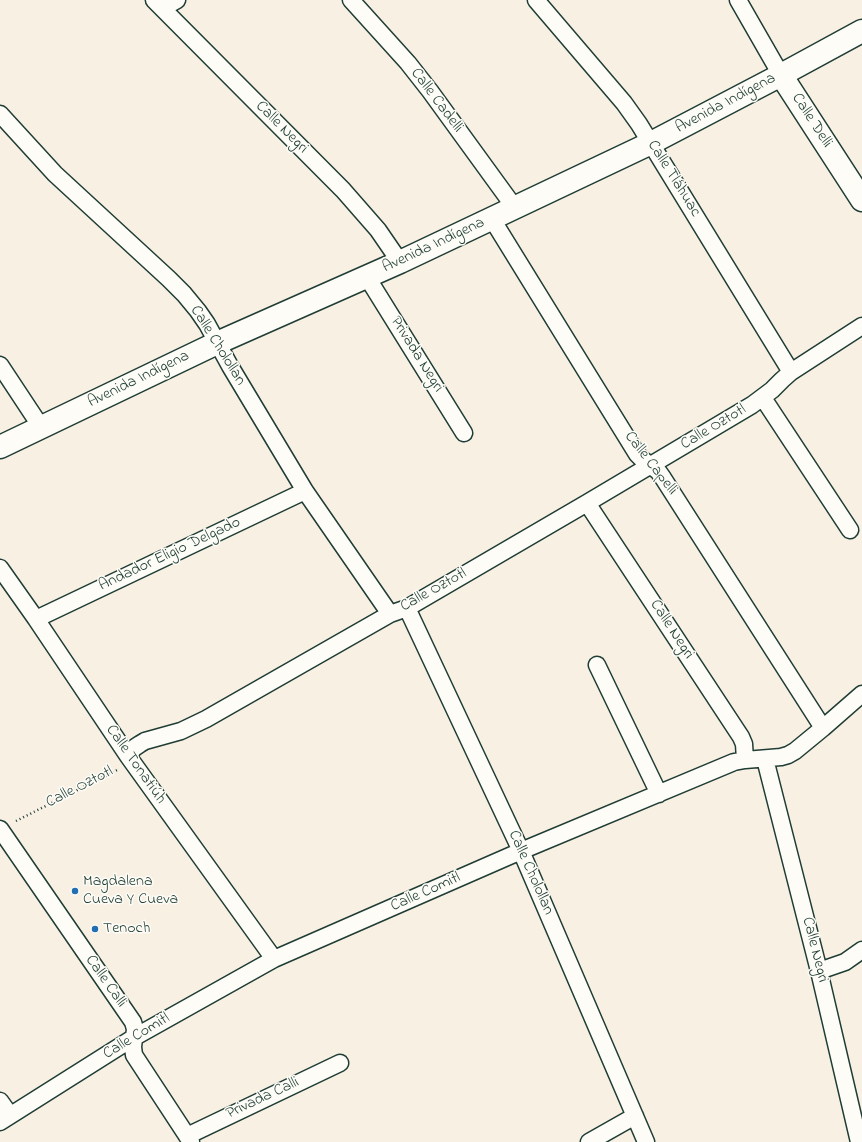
<!DOCTYPE html>
<meta charset="utf-8">
<style>
body{margin:0}
canvas{display:block;background:#f9f0e4}
</style>
<canvas width="862" height="1142"></canvas>
<script>
const ctx = document.querySelector('canvas').getContext('2d');
ctx.lineJoin = 'round';
const toPath = rows => new Path2D(rows.map(r => 'M' + r).join(''));
function strokePath(path, color, width, dash) { ctx.strokeStyle = color; ctx.lineWidth = width; ctx.lineCap = dash ? 'butt' : 'round'; ctx.setLineDash(dash || []); ctx.stroke(path); }
function drawText(font, color, halo, rows, align = 'center') {
  ctx.font = font + ' "Indie Flower",sans-serif'; ctx.lineWidth = 3; ctx.setLineDash([]); ctx.textBaseline = 'middle'; ctx.strokeStyle = halo; ctx.fillStyle = color; for (const [text, x, y, turn = 0] of rows) {
    ctx.save(); ctx.translate(x, y); ctx.rotate((+turn || 0) * Math.PI / 180); ctx.textAlign = isNaN(turn) ? turn : align; if (halo) ctx.strokeText(text, 0, 0); ctx.fillText(text, 0, 0); ctx.restore();
  }
}
const street = toPath([
 [154,0,343,190,378,230,400,262],
 [351,0,408,63,430,91,515,208],
 [536,0,624,103,639,124,791,372],
 [738,0,781,75],
 [163,8,177,0],
 [0,114,55,174,169,279,184,294,198,311,207,324,230,366,305,491,390,614],
 [492,219,637,454,643,460,658,471,663,478,823,728],
 [367,277,464,433],
 [0,365,41,427],
 [763,398,850,530],
 [587,503,741,737,744,744,745,760],
 [0,568,36,619,128,756,274,959],
 [407,608,521,851,646,1142],
 [36,619,305,491],
 [597,665,659,794],
 [128,756,134,748,140,744,145,741,181,731,206,719,390,614,407,608,587,503,752,405,772,390,782,380,791,372,862,326],
 [765,759,819,971,859,1142],
 [0,829,133,1022,135,1029,133,1047,134,1055,191,1142],
 [819,971,845,962,862,950],
 [0,1101,10,1115],
 [0,1122,133,1038,274,959,521,851,734,762,745,760,781,757,788,755,795,751,823,728,862,694],
 [187,1136,340,1063],
 [589,1142,635,1116]
]);
const secondary = toPath([
 [781,75,862,200],
 [0,447,217,343,400,262,651,143,781,75,862,31]
]);
strokePath(street, '#1f3d34', 19);
strokePath(secondary, '#1f3d34', 25);
strokePath(toPath([
 [16,821,117,770]
]), '#1f3d34', 2.5, [1, 3]);
strokePath(street, '#fdfcf7', 16);
strokePath(secondary, '#fdfcf7', 22);
for (const [x, y, r, color] of [
 [75,891,4,"#1f6fb2"],
 [95,929,4,"#1f6fb2"]
]) { const dot = new Path2D(); dot.arc(x, y, r, 0, 2 * Math.PI); ctx.fillStyle = color; ctx.fill(dot); strokePath(dot, '#fdfcf7', 1.5); }
drawText('16px', '#1f3d34', '#fdfcf7', [
 ["Calle Cadelli",436,101,53],
 ["Avenida Indígena",726,104,-28],
 ["Calle Delli",811,121,57],
 ["Calle Negri",281,128,45],
 ["Calle Tláhuac",673,179,58],
 ["Avenida Indígena",434,246,-25],
 ["Calle Cholollan",217,346,58],
 ["Privada Negri",416,355,58],
 ["Avenida Indígena",139,380,-26],
 ["Calle Oztotl",714,428,-31],
 ["Calle Capelli",650,464,52],
 ["Andador Eligio Delgado",170,555,-25],
 ["Calle Oztotl",434,591,-29],
 ["Calle Negri",671,630,57],
 ["Calle Tonatiúh",135,765,55],
 ["Calle Oztotl",80,788,-27],
 ["Calle Cholollan",530,873,66],
 ["Calle Comitl",426,893,-24],
 ["Calle Negri",814,950,76],
 ["Calle Calli",105,982,55],
 ["Calle Comitl",137,1037,-31],
 ["Privada Calli",263,1099,-25]
]);
drawText('16px', '#1f3d34', '#fdfcf7', [
 ["Magdalena",83,882],
 ["Cueva Y Cueva",83,900],
 ["Tenoch",103,929]
], 'left');
</script>
